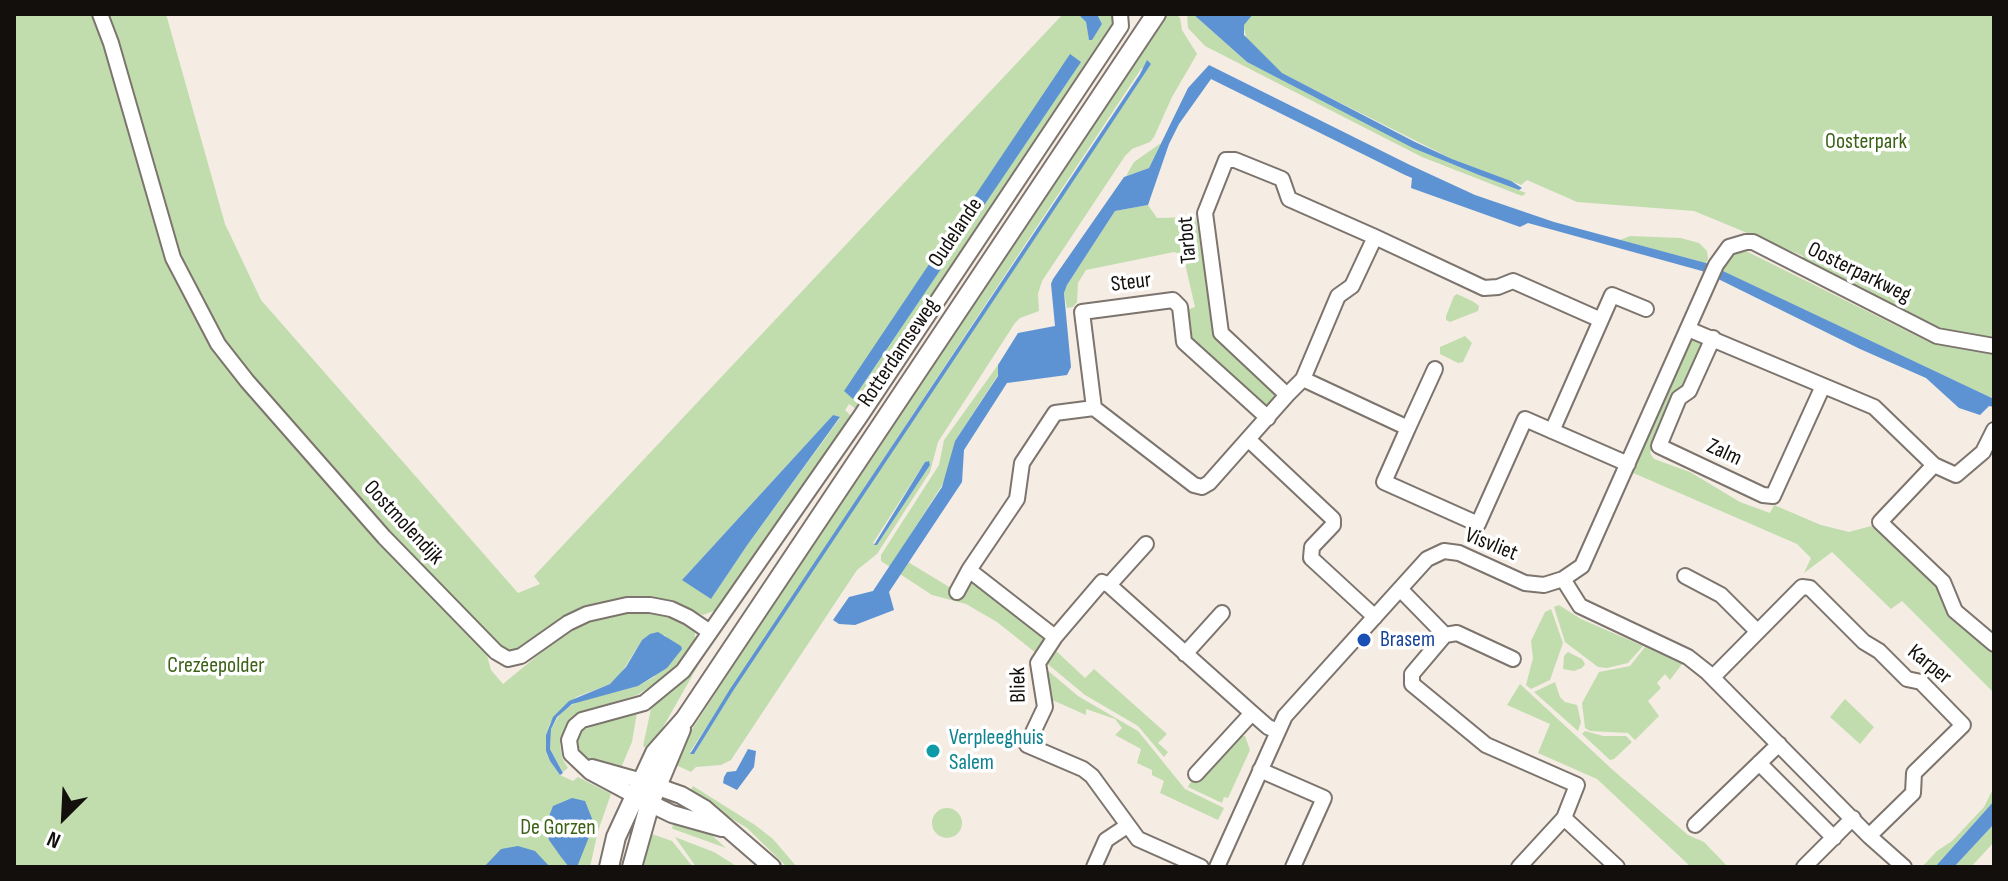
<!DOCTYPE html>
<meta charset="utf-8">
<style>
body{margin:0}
#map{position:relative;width:2008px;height:881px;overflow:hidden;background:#f5ece4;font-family:"Sofia Sans Condensed",sans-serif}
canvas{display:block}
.frame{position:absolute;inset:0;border:16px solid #120f0c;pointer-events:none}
.north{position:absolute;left:24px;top:777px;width:80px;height:80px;-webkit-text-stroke:6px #fff;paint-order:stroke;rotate:204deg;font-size:22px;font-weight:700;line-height:32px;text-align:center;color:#120f0c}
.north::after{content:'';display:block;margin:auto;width:28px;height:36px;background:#120f0c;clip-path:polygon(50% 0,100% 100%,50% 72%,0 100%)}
</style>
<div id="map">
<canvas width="2008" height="881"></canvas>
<div class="frame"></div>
<div class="north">N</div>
</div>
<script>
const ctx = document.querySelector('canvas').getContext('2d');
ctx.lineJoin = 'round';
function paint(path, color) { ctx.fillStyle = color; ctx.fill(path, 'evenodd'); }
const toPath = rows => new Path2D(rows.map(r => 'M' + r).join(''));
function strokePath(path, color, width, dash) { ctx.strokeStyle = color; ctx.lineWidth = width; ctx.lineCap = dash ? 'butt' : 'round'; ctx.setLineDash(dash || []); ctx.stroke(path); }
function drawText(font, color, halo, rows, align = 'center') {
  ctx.font = font + ' "Sofia Sans Condensed",sans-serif'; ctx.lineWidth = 7; ctx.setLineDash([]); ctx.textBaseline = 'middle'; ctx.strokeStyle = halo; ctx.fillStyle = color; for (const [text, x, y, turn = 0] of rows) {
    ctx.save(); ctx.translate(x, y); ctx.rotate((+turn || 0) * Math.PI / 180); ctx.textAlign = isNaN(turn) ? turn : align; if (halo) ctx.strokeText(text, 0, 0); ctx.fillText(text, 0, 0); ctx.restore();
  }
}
paint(toPath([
 [14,14,94,14,111,63,158,238,172,275,203,333,240,383,352,512,486,652,491,670,503,684,560,637,586,623,612,615,635,612,660,614,685,622,695,631,695,644,689,653,659,681,637,695,586,711,571,721,566,727,560,744,562,758,568,768,563,772,550,749,551,729,561,712,578,701,638,686,654,677,681,646,669,641,665,635,642,640,620,675,610,684,576,697,550,723,546,735,546,751,550,761,560,775,573,781,578,777,611,794,598,831,590,867,14,867],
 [106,14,166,14,225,224,261,300,518,593,540,584,534,576,1063,14,1078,14,1086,22,1089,39,1102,24,1097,14,1115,14,1116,22,859,411,849,404,845,410,854,419,719,609,703,615,684,608,633,600,521,650,510,652,498,645,388,534,227,348,182,269],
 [833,415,840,418,748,544,711,599,683,579],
 [1168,14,1176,14,1180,18,1182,30,1197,54,1172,97,1154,137,1150,142,1132,149,1125,156,1042,281,1038,294,1039,311,1020,318,1015,323,938,442,930,472,877,554,857,570,731,760,721,765,696,767,691,772,676,765,687,737,778,597],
 [1151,64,733,691,694,754,690,752,1141,69],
 [928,461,930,465,877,545,873,543,925,462],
 [1187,14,1193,14,1247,62,1449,163,1526,193,1522,196,1422,157,1205,46,1188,28],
 [1232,14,1994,14,1994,340,1936,329,1800,262,1803,256,1694,211,1577,202,1527,180,1521,185,1452,159,1281,73,1247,41,1244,28],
 [1161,143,1149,168,1126,176,1134,162],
 [1148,205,1157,218,1196,217,1215,338,1273,392,1275,397,1268,407,1263,409,1191,339,1187,310,1195,307,1183,255,1174,252,1086,270,1078,283,1077,302,1073,307,1067,308,1064,293,1067,285,1115,211],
 [1630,236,1681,238,1699,243,1707,251,1708,259,1706,263,1620,240],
 [1746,251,1927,341,1994,354,1994,399,1720,270,1726,257],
 [1457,294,1474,302,1479,306,1478,311,1450,322,1446,320,1446,316,1454,296],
 [1465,336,1472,343,1463,362,1458,363,1440,354,1440,347],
 [1692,339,1704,346,1685,388,1676,392,1650,453,1654,459,1690,472,1740,502,1770,513,1774,505,1821,525,1849,532,1871,526,1936,586,1947,608,1994,652,1994,693,1902,601,1891,609,1832,552,1804,573,1811,558,1797,544,1631,472,1684,349],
 [998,365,998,375,955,441,946,479,890,567,881,561,881,555,939,465,944,440],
 [908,562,951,588,969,578,1045,640,1036,653,997,622,966,604,932,595,900,574],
 [1559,605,1581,619,1643,646,1628,663,1607,668,1598,667,1565,642,1554,607],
 [1551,609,1563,643,1550,680,1531,689,1526,685,1533,658,1531,641,1545,612],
 [1645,647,1682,664,1670,680,1665,674,1657,683,1661,688,1648,701,1659,716,1635,740,1628,733,1590,731,1585,728,1582,703,1599,672,1630,666],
 [1054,649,1085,678,1094,669,1167,734,1158,743,1168,752,1164,757,1138,726,1085,695,1044,661],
 [1568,652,1582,659,1585,664,1582,668,1574,671,1563,669,1564,656],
 [704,655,650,750,643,746,652,704,674,688],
 [1046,669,1078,696,1138,731,1185,789,1224,808,1218,820,1160,793,1164,781,1152,775,1152,770,1137,763,1141,749,1115,735,1122,728,1115,719,1086,709,1086,715,1050,699],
 [1555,682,1560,697,1565,702,1577,705,1581,722,1578,731,1534,692],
 [1520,684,1614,771,1688,835,1704,842,1728,867,1691,867,1597,779,1538,753,1550,724,1507,705],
 [1845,699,1874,727,1860,744,1830,717],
 [637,712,632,742,620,770,584,760,581,755,577,740,582,730],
 [1585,731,1603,736,1626,736,1632,742,1614,759,1610,760,1582,734],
 [1239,736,1245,736,1250,750,1228,798,1224,797,1222,803,1188,787,1193,777],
 [693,786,755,825,773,839,797,867,787,867,747,828,689,793],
 [1994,787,1994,801,1935,867,1922,867,1937,851,1952,841,1984,807],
 '932 823a15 15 0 1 1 30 0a15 15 0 1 1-30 0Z',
 [675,819,706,830,726,848,673,829,672,828],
 [1994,824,1994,842,1971,867,1954,867],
 [649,833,672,841,693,867,638,867],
 [675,837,714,852,738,867,696,867]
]), '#c1ddae');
paint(toPath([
 [1078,14,1097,14,1102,24,1092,40,1089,40,1086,22],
 [1193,14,1253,14,1244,25,1244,35,1282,73,1415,142,1452,159,1511,181,1522,188,1519,190,1479,175,1413,148,1247,62],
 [1070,54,1081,62,853,399,844,391],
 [1147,60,1151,64,1090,156,733,691,694,754,690,754,730,689,1140,74],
 [1209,65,1410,165,1475,195,1554,222,1706,263,1994,399,1994,407,1989,406,1980,415,1959,408,1926,378,1860,349,1702,271,1528,223,1520,227,1411,188,1412,178,1405,175,1211,79,1179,124,1169,144,1148,205,1115,211,1067,285,1064,293,1071,367,1067,375,1007,383,964,450,962,482,889,592,894,610,855,625,839,624,833,620,849,597,873,591,942,487,955,441,998,376,998,365,1018,333,1055,326,1051,284,1053,279,1124,177,1149,168,1188,88],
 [833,415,840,417,748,544,711,599,682,580],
 [929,461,930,465,877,545,874,545,925,462],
 [658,632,681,646,682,649,667,668,638,686,572,704,557,717,551,729,550,749,563,773,560,775,550,761,546,751,546,735,553,717,569,701,610,684,626,667,642,640,650,634],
 [748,749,756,751,754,767,737,790,723,783,724,777,727,772,736,771],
 [572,798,585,801,593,821,593,827,577,867,569,867,561,857,549,840,545,827,553,806],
 [1994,801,1994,824,1954,867,1935,867],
 [518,846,535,851,550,867,484,867,501,849]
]), '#5d93d2');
const minor = toPath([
 [100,14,111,43,173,258,218,344,247,381,384,537,496,652,508,659,521,656,568,623,587,614,627,605,650,605,671,609,688,617,710,632],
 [1375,237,1352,286,1338,296,1303,379,1287,395,1221,333,1205,213,1226,160,1235,160,1282,179,1289,199,1375,237,1484,288,1498,287,1513,281,1601,320],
 [1688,329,1874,407,1934,465,1956,475,1983,452,1994,430],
 [1713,338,1689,391,1679,398,1659,446,1763,495,1773,496,1823,386],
 [1303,379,1408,428,1384,482,1478,524,1525,419,1628,464],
 [1094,408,1082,312,1173,300,1180,307,1184,342,1268,418],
 [1408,428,1435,369],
 [1552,431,1612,295,1646,309],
 [1249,440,1333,519,1333,525,1312,547,1311,558,1375,617],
 [1934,465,1880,522,1943,582,1955,611,1994,644],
 [1685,576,1721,595,1757,631],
 [1563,579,1580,606,1688,657,1707,672,1869,836,1904,867],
 [1109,585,1146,544],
 [1400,589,1445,635,1412,674,1412,684,1486,745,1577,785,1564,818,1617,867],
 [957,592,969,570],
 [1445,635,1457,633,1513,659],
 [1055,637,1038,663,1045,707,1027,745,1083,769,1092,776,1138,839,1201,867],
 [1185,654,1222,613],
 [1713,677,1802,587,1810,588,1864,642,1879,651,1907,679,1921,682,1963,725,1914,773,1913,793,1869,836],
 [1277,731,1268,727,1252,713,1109,585,1102,582,1055,637,969,570,1017,499,1022,463,1055,413,1094,408,1194,485,1202,487,1209,483,1287,395],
 [1759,763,1834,838],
 [592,767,642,781],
 [1260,770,1324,798,1293,867],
 [1196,774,1252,713],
 [635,796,590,772,571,754,569,740,575,726,582,720,644,703,683,671,860,417,1121,26,1120,14],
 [1695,825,1779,744],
 [1094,867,1106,840,1127,826],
 [1217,867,1285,716,1427,559,1444,551,1459,553,1525,583,1544,585,1563,579,1582,566,1716,265,1729,247,1746,242,1753,242,1937,336,1994,346],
 [1519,867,1564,818],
 [1804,867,1853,818]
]);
const tertiary = toPath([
 [647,783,681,795,705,809,772,867],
 [639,798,672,814,722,828]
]);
const secondary = toPath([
 [609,867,616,837,655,753,685,719,1156,14],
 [632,867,650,803,681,729]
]);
strokePath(minor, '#7c746d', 18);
strokePath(tertiary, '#7c746d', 20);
strokePath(secondary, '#7c746d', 22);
strokePath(minor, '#fff', 14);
strokePath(tertiary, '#fff', 16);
strokePath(secondary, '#fff', 18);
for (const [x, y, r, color] of [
 [1364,640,8,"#1a4fb4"],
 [933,751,8,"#0f9aa8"]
]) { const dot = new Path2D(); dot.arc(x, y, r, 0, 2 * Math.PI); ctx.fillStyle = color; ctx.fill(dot); strokePath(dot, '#fff', 3); }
drawText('22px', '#3b6216', '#fff', [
 ["Oosterpark",1866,142],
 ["Crezéepolder",216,666],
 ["De Gorzen",558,828]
]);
drawText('22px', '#120f0c', '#fff', [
 ["Oudelande",956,233,-56],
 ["Tarbot",1188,240,-95],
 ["Oosterparkweg",1859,273,26],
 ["Steur",1131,283,-7],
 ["Rotterdamseweg",899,353,-56],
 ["Zalm",1724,453,25],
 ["Oostmolendijk",403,523,47],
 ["Visvliet",1491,545,22],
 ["Karper",1929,665,39],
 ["Bliek",1019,685,-91]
]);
drawText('22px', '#164399', '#fff', [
 ["Brasem",1380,640]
], 'left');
drawText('22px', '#0d838f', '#fff', [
 ["Verpleeghuis",949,738],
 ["Salem",949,763]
], 'left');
</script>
